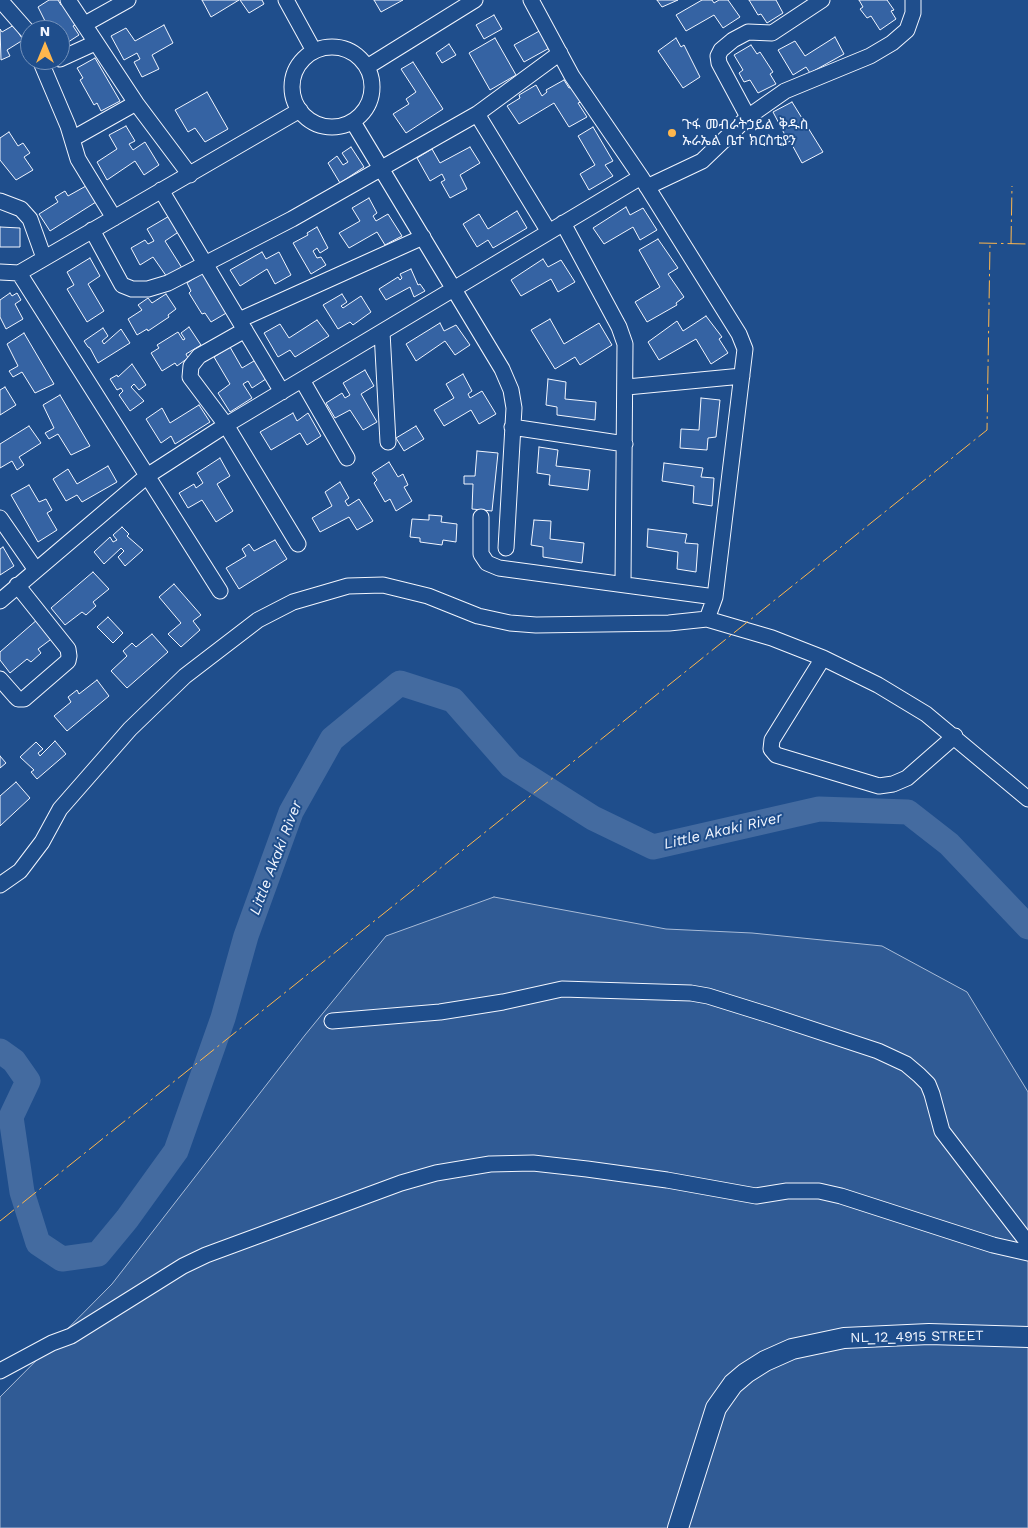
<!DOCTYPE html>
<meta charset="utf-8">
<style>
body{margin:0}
#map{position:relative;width:1028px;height:1528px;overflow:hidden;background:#1f4e8c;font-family:"Work Sans",sans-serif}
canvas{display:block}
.north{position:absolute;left:20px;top:20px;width:50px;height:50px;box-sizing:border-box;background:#1f4e8c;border:1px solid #7391ba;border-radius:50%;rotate:0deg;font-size:14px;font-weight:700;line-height:20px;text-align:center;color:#f2f6ff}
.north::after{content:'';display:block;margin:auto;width:18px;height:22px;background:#ffb74d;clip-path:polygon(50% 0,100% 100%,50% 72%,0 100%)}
</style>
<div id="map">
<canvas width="1028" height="1528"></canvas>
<div class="north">N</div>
</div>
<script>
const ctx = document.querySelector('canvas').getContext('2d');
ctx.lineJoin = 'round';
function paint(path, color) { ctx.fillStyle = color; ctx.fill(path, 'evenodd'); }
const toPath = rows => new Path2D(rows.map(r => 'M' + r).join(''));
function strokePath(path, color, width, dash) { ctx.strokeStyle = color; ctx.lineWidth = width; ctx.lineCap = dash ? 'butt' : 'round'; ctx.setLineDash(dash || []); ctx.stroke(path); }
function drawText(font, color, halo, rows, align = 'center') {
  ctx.font = font + ' "Work Sans","Noto Sans Ethiopic",sans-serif'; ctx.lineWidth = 4; ctx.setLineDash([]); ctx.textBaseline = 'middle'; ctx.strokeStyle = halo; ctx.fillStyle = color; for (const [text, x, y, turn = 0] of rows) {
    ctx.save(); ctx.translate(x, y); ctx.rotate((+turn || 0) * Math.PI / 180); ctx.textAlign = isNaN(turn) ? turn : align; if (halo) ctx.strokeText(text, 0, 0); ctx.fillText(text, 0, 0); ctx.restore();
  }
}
const built = toPath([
 [494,897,666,929,752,933,882,946,967,992,1028,1092,1028,1528,0,1528,0,1397,112,1284,305,1035,386,936,494,897]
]);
paint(built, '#305b95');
strokePath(built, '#a8bbd7', 1);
strokePath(toPath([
 [0,1051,14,1061,28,1081,11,1117,22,1192,38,1243,62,1259,98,1254,127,1219,176,1151,223,1018,246,936,291,812,332,739,400,683,453,700,511,766,593,818,653,847,819,809,908,812,949,844,1028,927]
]), '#446ba0', 25);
const building = toPath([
 [49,0,58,0,61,5,64,3,77,24,73,26,79,35,62,46,60,42,60,30,46,30,43,25,46,23,38,7,49,0],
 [202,0,239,0,211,17,202,0],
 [240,0,262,0,264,4,249,13,240,0],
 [374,0,403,0,381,12,374,0],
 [657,0,678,0,662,7,657,0],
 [702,0,712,0,714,3,719,0,728,0,740,17,723,28,714,15,686,31,676,15,702,0],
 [749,0,776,0,783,13,767,23,761,14,758,15,749,0],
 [859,0,887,0,894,10,891,11,896,19,880,30,871,16,867,18,860,9,863,7,859,0],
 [494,15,502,29,484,39,476,25,494,15],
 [14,25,23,40,7,50,10,56,1,60,0,29,2,32,14,25],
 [164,25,173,43,152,55,159,69,142,77,134,62,140,59,137,53,124,60,111,36,126,28,135,41,164,25],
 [543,29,553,46,524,62,514,45,543,29],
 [835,37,844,54,810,73,806,67,793,75,778,50,795,41,805,56,835,37],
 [495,38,516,75,490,90,469,53,495,38],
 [676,38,681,47,684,45,700,77,683,88,658,51,676,38],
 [449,44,456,55,442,63,436,53,449,44],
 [751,45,757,54,760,52,773,72,770,74,776,84,758,93,750,80,744,82,739,73,743,70,734,55,751,45],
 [95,58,120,101,101,111,97,103,94,105,80,80,83,78,77,68,95,58],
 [413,62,443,109,406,133,393,114,409,104,406,99,416,92,401,69,413,62],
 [564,80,569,88,572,87,581,102,578,103,587,117,569,127,554,103,519,124,507,106,520,98,519,95,536,85,542,96,547,92,546,90,564,80],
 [207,92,228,129,205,142,195,128,188,132,175,110,207,92],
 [792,102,823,152,802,163,790,141,782,146,778,139,785,135,773,112,792,102],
 [126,126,135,141,129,144,133,150,145,142,159,165,144,175,135,161,107,180,97,162,117,149,109,135,126,126],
 [593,127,613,161,605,165,613,176,589,190,580,174,595,165,578,136,593,127],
 [9,132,18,146,23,143,30,153,24,157,33,170,16,180,0,160,0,138,9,132],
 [351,147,364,167,340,183,328,163,337,156,343,165,348,162,342,153,351,147],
 [470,147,480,163,460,175,467,189,450,198,441,182,445,180,442,174,430,181,417,158,432,149,440,163,470,147],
 [86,186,96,202,50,231,39,214,58,202,55,197,65,191,68,196,86,186],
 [369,198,377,213,373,216,376,221,388,214,402,236,385,245,377,232,349,248,339,233,360,221,352,208,369,198],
 [626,207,630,215,643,208,657,230,640,240,633,227,604,244,593,228,626,207],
 [517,211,527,228,493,248,488,240,477,247,463,224,479,214,488,229,517,211],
 [171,215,180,231,165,241,182,268,167,277,153,257,140,265,131,248,145,240,148,244,154,241,147,229,171,215],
 [0,227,20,228,20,247,0,247,0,227],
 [317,227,328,248,320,253,317,248,313,251,317,258,321,257,326,265,311,274,293,243,308,235,307,233,317,227],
 [658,239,678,268,668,274,684,297,676,303,677,305,647,322,635,302,660,287,639,250,658,239],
 [262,252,266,259,279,252,291,275,275,284,267,269,240,286,230,270,262,252],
 [90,258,100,276,88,284,104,311,87,322,67,289,74,285,67,272,90,258],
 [543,259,548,267,561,260,575,282,558,292,551,279,521,296,511,280,543,259],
 [411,269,418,285,420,284,425,291,414,297,410,287,386,300,379,289,398,277,400,280,402,278,400,274,411,269],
 [204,272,228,312,211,322,205,313,202,314,189,293,191,291,187,283,204,272],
 [10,293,12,296,17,293,21,300,15,304,23,319,6,329,0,317,0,300,10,293],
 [166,294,176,309,168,315,169,317,148,331,147,329,137,335,128,319,142,310,138,305,148,298,152,303,166,294],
 [342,294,347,302,341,306,343,308,361,296,371,312,353,325,350,322,338,329,323,305,342,294],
 [706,316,722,337,719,339,728,353,711,364,696,339,659,360,648,342,677,321,683,331,706,316],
 [550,319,564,344,599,323,612,345,580,365,575,357,555,369,531,330,550,319],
 [317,320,329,336,295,357,290,350,278,357,264,333,280,324,289,338,317,320],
 [440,323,444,331,456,325,470,345,455,355,445,341,416,361,406,344,440,323],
 [189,327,201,345,186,354,188,358,177,366,175,363,162,371,151,353,159,348,157,345,178,332,183,340,185,339,181,333,189,327],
 [103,328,108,336,102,341,104,344,121,329,130,343,98,363,90,348,88,347,84,341,103,328],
 [24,333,54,384,35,393,22,372,13,377,9,371,18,366,7,344,24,333],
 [230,347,242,368,259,358,269,377,252,388,248,381,243,384,252,398,230,412,218,393,230,384,214,357,230,347],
 [132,364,146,385,139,390,134,384,131,387,144,401,130,411,119,395,123,391,121,388,117,390,110,379,117,375,118,377,132,364],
 [365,370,374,386,361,394,377,422,363,430,350,410,335,418,326,403,342,393,345,398,350,395,343,383,365,370],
 [463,374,472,391,468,394,470,398,482,391,496,414,479,424,471,410,444,426,434,410,454,398,446,384,463,374],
 [548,379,566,382,565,399,596,402,595,420,557,415,557,407,546,405,548,379],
 [5,387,16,405,0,415,0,390,5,387],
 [60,395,90,446,71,455,58,434,49,439,45,433,54,428,43,405,60,395],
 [701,398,720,400,716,437,708,438,707,450,680,448,681,429,699,430,701,398],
 [199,405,210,422,175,444,171,436,161,443,146,419,162,408,170,423,199,405],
 [293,413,297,421,308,413,321,436,307,445,300,433,271,450,260,432,293,413],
 [29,426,41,443,19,457,24,465,17,470,12,461,0,468,0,444,29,426],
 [416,426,424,439,404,451,396,438,416,426],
 [539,447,558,450,556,466,590,470,588,490,549,485,550,475,537,473,539,447],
 [477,451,498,453,492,511,472,509,473,484,464,484,464,476,475,476,477,451],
 [220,458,230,476,217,484,233,511,216,522,202,500,188,508,179,493,194,484,196,488,203,483,197,473,220,458],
 [389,462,398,477,403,474,408,485,404,487,412,501,396,511,390,499,385,502,374,483,377,480,372,473,389,462],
 [664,463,703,468,701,477,714,478,712,506,693,503,694,486,662,481,664,463],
 [108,466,117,482,82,502,77,495,66,501,53,479,68,469,77,484,108,466],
 [340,482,349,498,345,501,348,506,359,499,373,521,357,530,349,517,320,532,312,518,332,506,325,492,340,482],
 [29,485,39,502,46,499,52,510,47,513,57,530,38,542,11,495,29,485],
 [429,515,442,516,441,522,457,524,456,542,443,540,442,545,420,542,420,538,410,537,412,519,429,520,429,515],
 [534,520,551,521,550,539,584,543,582,563,543,557,543,547,531,545,534,520],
 [122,527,129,534,127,536,143,550,125,566,118,557,124,551,121,548,104,564,94,552,110,537,113,542,117,540,113,535,122,527],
 [648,529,687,534,685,543,698,544,696,572,677,569,678,552,647,547,648,529],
 [275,540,287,559,239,589,226,568,246,556,242,549,249,544,254,551,275,540],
 [3,547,14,566,0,575,0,549,3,547],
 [93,572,109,589,93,602,96,606,86,615,82,612,65,625,51,608,93,572],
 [174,584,201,615,193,621,200,630,181,647,168,634,181,623,159,597,174,584],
 [108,617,123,633,113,643,97,627,108,617],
 [38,619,54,637,38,649,41,653,31,662,27,659,10,673,0,660,0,652,38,619],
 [152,634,168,652,127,688,111,671,127,656,123,651,132,643,136,647,152,634],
 [97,680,109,696,67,731,54,716,71,702,68,697,77,690,79,694,97,680],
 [55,741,66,754,37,779,31,772,34,770,20,757,36,742,43,749,38,753,40,756,55,741],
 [0,756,6,763,0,768,0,756],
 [16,782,30,798,0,826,0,796,16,782]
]);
paint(building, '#3563a3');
strokePath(building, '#f2f6ff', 1);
const minor = toPath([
 [0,0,30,34],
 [68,0,136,103,190,175],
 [286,0,314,51],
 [531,0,572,76,641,177,739,334,745,349,715,597,707,619],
 [85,24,128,0],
 '292 87a40 40 0 1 1 80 0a40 40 0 1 1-80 0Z',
 [60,59,95,43],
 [40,60,68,126,78,159,114,218],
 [367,67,475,0],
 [477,114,549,232],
 [748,117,719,63,718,56,721,50,733,40,748,32,772,33,822,0],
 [353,122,502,369,511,390,514,408,506,548],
 [72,139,136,103],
 [647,187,702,161,748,117,785,91,870,56,892,43,907,30,913,13,913,0],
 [161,190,282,392],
 [0,201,21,209,30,219,44,258],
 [563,223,619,327,625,344,623,584],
 [92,230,122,285,132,289,148,289,168,283,292,219,477,114,560,53],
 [0,272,19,273,300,110],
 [19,273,220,591],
 [239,320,423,237],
 [245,330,199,356,191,366,190,377,226,425,298,544],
 [382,332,388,442],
 [302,380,347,458],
 [627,387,742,376],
 [512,427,625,444],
 [481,517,481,554,487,563,499,568,715,597],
 [0,518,36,570],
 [0,601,147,476,226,425,641,177],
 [823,658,772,740,771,749,776,755,879,786,893,784,907,778,955,736],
 [0,679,15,696,18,699,24,699,68,661,69,656,68,649,17,585],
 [0,885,20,871,42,842,60,809,130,729,185,676,258,620,293,602,348,586,383,585,428,596,478,616,510,623,536,625,669,623,707,619,772,638,823,658,878,685,926,714,1028,799],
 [332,1021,440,1012,503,1002,562,989,691,993,708,996,769,1015,878,1051,906,1064,919,1075,928,1084,932,1094,942,1131,1028,1243],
 [0,1371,52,1343,71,1336,183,1266,206,1255,401,1183,436,1173,490,1164,533,1163,587,1169,667,1180,756,1196,787,1191,819,1191,841,1196,993,1245,1028,1253]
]);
const major = toPath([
 [678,1528,716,1408,733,1384,746,1373,765,1361,792,1349,844,1338,929,1334,1028,1337]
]);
strokePath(minor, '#f2f6ff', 17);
strokePath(major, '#f2f6ff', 22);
strokePath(minor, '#1f4e8c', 15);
strokePath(major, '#1f4e8c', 20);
strokePath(toPath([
 [979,243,1028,244],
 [1011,244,1012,186],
 [0,1221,987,430,990,244]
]), '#ffb74d', 1, [18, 4, 2.5, 4]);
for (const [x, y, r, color] of [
 [672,133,5,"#ffb74d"]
]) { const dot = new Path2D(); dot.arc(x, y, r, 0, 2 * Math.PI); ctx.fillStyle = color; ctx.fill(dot); strokePath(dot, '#1f4e8c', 2); }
drawText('14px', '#f2f6ff', '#1f4e8c', [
 ["ጉፋ መብራትኃይል ቅዱስ",682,125],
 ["ኡራኤል ቤተ ክርስቲያን",682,141]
], 'left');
drawText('14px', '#f2f6ff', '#1f4e8c', [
 ["NL_12_4915 STREET",917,1337,-1]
]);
drawText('italic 15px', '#f2f6ff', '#1f4e8c', [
 ["Little Akaki River",723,831,-13],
 ["Little Akaki River",276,858,-69]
]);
</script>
